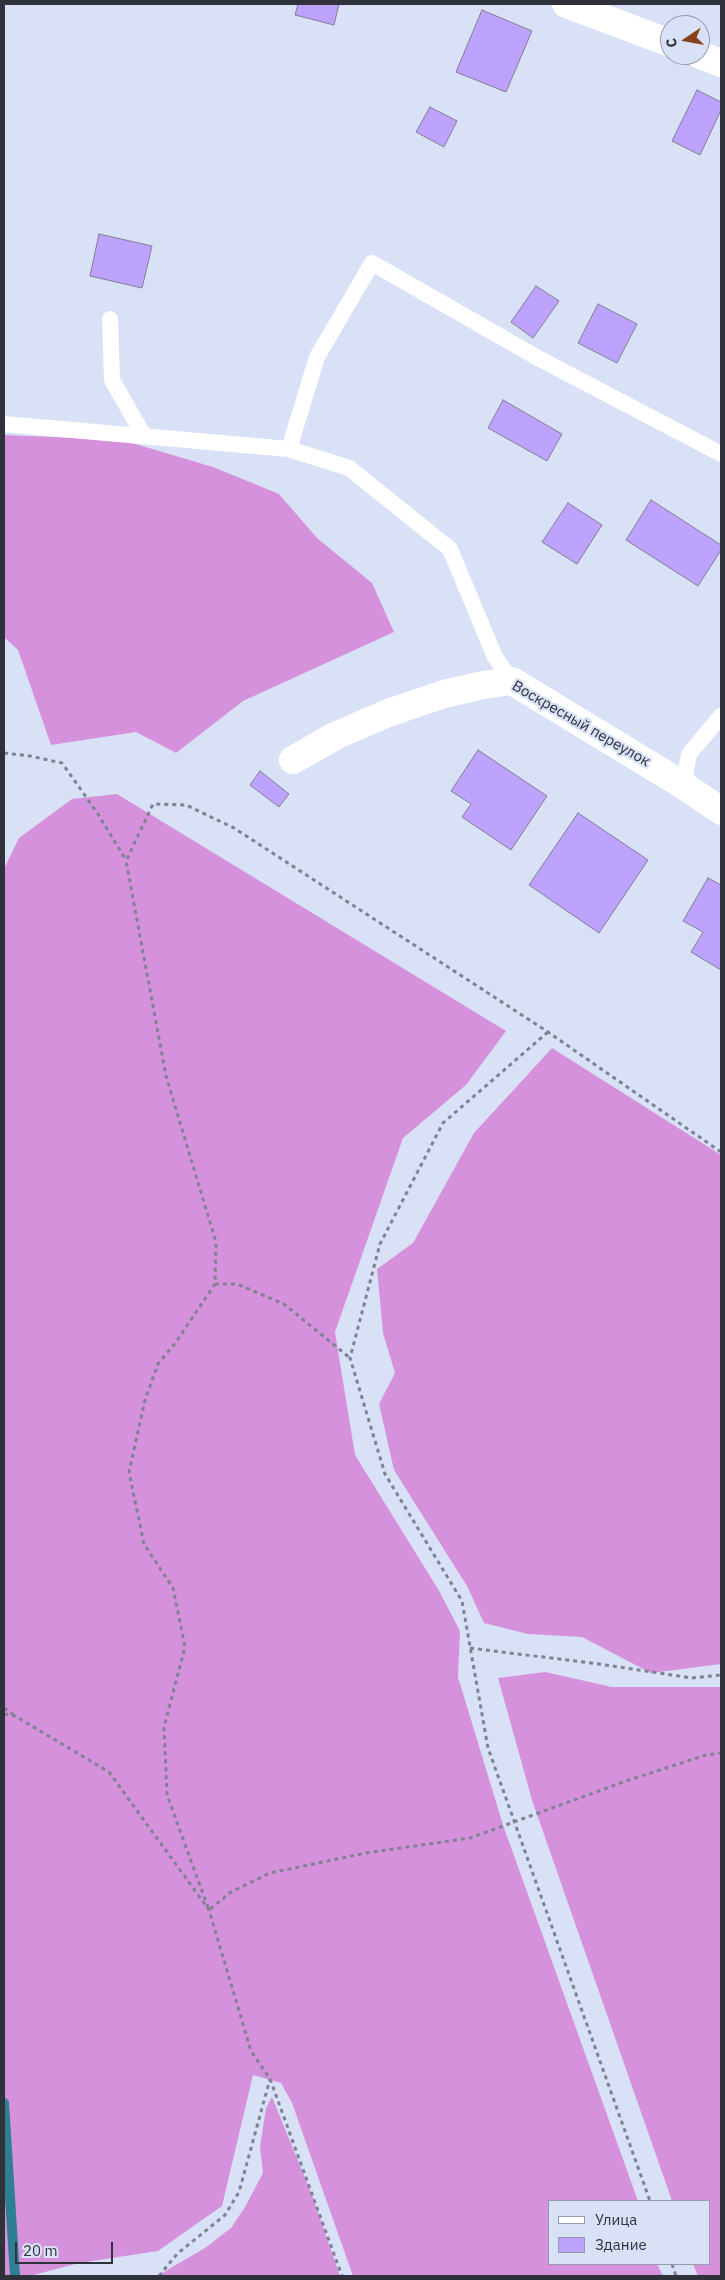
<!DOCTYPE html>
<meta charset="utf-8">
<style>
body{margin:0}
#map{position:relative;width:725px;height:2280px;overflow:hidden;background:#d9e1f7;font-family:"IBM Plex Sans",sans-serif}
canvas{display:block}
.frame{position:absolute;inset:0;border:5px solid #2f323a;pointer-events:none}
.legend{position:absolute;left:548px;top:2200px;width:162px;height:65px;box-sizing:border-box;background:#d9e1f7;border:1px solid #959bab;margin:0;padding:6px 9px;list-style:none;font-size:15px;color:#2f323a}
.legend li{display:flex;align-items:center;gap:10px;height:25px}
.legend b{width:25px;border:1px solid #959bab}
.north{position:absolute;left:660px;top:15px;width:50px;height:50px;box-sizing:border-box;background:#d9e1f7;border:1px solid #959bab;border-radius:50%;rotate:258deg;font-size:14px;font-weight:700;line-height:20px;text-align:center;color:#2f323a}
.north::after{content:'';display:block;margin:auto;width:18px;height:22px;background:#88421c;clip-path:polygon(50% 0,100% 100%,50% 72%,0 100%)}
.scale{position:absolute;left:15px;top:2242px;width:98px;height:22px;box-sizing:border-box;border:2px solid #2f323a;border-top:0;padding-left:6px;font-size:15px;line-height:18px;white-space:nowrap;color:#2f323a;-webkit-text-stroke:4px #d9e1f7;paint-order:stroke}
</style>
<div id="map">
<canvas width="725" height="2280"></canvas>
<div class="frame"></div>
<ul class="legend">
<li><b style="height:6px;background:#fff"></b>Улица</li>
<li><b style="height:14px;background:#bda3fd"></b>Здание</li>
</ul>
<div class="north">С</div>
<div class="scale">20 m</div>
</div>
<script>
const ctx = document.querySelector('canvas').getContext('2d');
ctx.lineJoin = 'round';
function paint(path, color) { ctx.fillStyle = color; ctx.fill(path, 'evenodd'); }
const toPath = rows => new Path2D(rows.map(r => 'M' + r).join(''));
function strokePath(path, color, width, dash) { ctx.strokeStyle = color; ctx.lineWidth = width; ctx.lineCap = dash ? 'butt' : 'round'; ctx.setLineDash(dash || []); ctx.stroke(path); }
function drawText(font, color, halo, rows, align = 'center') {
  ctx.font = font + ' "IBM Plex Sans",sans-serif'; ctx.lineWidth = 4.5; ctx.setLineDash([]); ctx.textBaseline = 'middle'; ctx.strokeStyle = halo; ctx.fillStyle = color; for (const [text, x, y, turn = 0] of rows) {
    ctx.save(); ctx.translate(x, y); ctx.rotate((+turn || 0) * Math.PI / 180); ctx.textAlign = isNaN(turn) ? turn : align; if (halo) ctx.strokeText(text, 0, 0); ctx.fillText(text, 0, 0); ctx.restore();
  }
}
paint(toPath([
 [4,435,122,440,213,467,279,494,317,538,372,583,394,632,243,701,176,753,136,732,51,745,18,650,4,637],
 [117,794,506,1031,466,1085,403,1138,335,1332,355,1455,438,1589,460,1631,458,1677,503,1825,638,2201,549,2201,549,2264,657,2264,663,2276,353,2276,292,2103,281,2083,253,2075,222,2206,158,2251,79,2263,30,2276,4,2276,4,869,19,838,72,799],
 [552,1048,721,1155,721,1664,651,1673,582,1637,528,1634,484,1623,467,1586,394,1470,379,1404,395,1373,383,1333,377,1269,413,1243,474,1133],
 [545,1672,612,1687,721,1687,721,2276,698,2276,693,2264,709,2264,709,2201,672,2201,532,1800,498,1678],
 [272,2097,312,2195,340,2276,157,2276,205,2248,231,2228,245,2207,263,2173,260,2147,266,2108]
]), '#d691dc');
strokePath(toPath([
 [4,2103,15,2276]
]), '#2e7f92', 10);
const building = toPath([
 [298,4,339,4,334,25,295,15,298,4],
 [482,10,532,31,506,92,456,72,482,10],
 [697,90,721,102,721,110,700,155,672,141,697,90],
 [430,107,457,121,444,147,416,132,430,107],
 [99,234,152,246,142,288,90,276,99,234],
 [536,286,559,301,533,338,511,322,536,286],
 [598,304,637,324,617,363,578,343,598,304],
 [503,400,562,434,547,461,488,428,503,400],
 [651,500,721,545,721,550,698,586,626,540,651,500],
 [568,503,602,525,577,564,542,542,568,503],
 [478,750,547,796,511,850,462,817,471,804,451,791,478,750],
 [260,771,289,794,279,807,250,785,260,771],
 [578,813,648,860,599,933,529,885,578,813],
 [708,878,721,885,721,970,691,952,703,932,683,921,708,878]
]);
paint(building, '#bda3fd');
strokePath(building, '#827d92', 1);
strokePath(toPath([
 [4,753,30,756,62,763,96,811,126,860],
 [548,1032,443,1123,380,1244,350,1358,385,1474,462,1601,488,1748,650,2201],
 [721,1152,548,1032,234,828,186,805,153,804,126,861,166,1076,216,1242,215,1284,176,1342,158,1364,145,1400,129,1472,144,1544,173,1588,185,1647,164,1727,167,1795,209,1910,231,1892,270,1873,366,1853,470,1838,626,1781,706,1755,721,1753],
 [215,1284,237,1284,284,1304,350,1358],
 [470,1648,599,1664,692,1678,721,1675],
 [4,1708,14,1715],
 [4,1714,15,1716,109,1772,209,1910,251,2051,270,2079,342,2276],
 [672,2264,676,2276],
 [159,2276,177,2254,225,2215,239,2192,270,2079]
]), '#7e8392', 3, [4, 4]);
strokePath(toPath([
 [110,319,112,380,144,436],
 [4,424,289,449,349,468,450,549,495,657,512,681],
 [289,449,317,357,372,263,538,358,721,454],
 [683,785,689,754,721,716]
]), '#fff', 16);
strokePath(toPath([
 [566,4,670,43],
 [700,55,721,63],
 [293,760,335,736,388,713,444,694,483,685,512,681,683,785,721,811]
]), '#fff', 28);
drawText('15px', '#2f323a', '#d9e1f7', [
 ["Воскресный переулок",581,724,30]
]);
</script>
